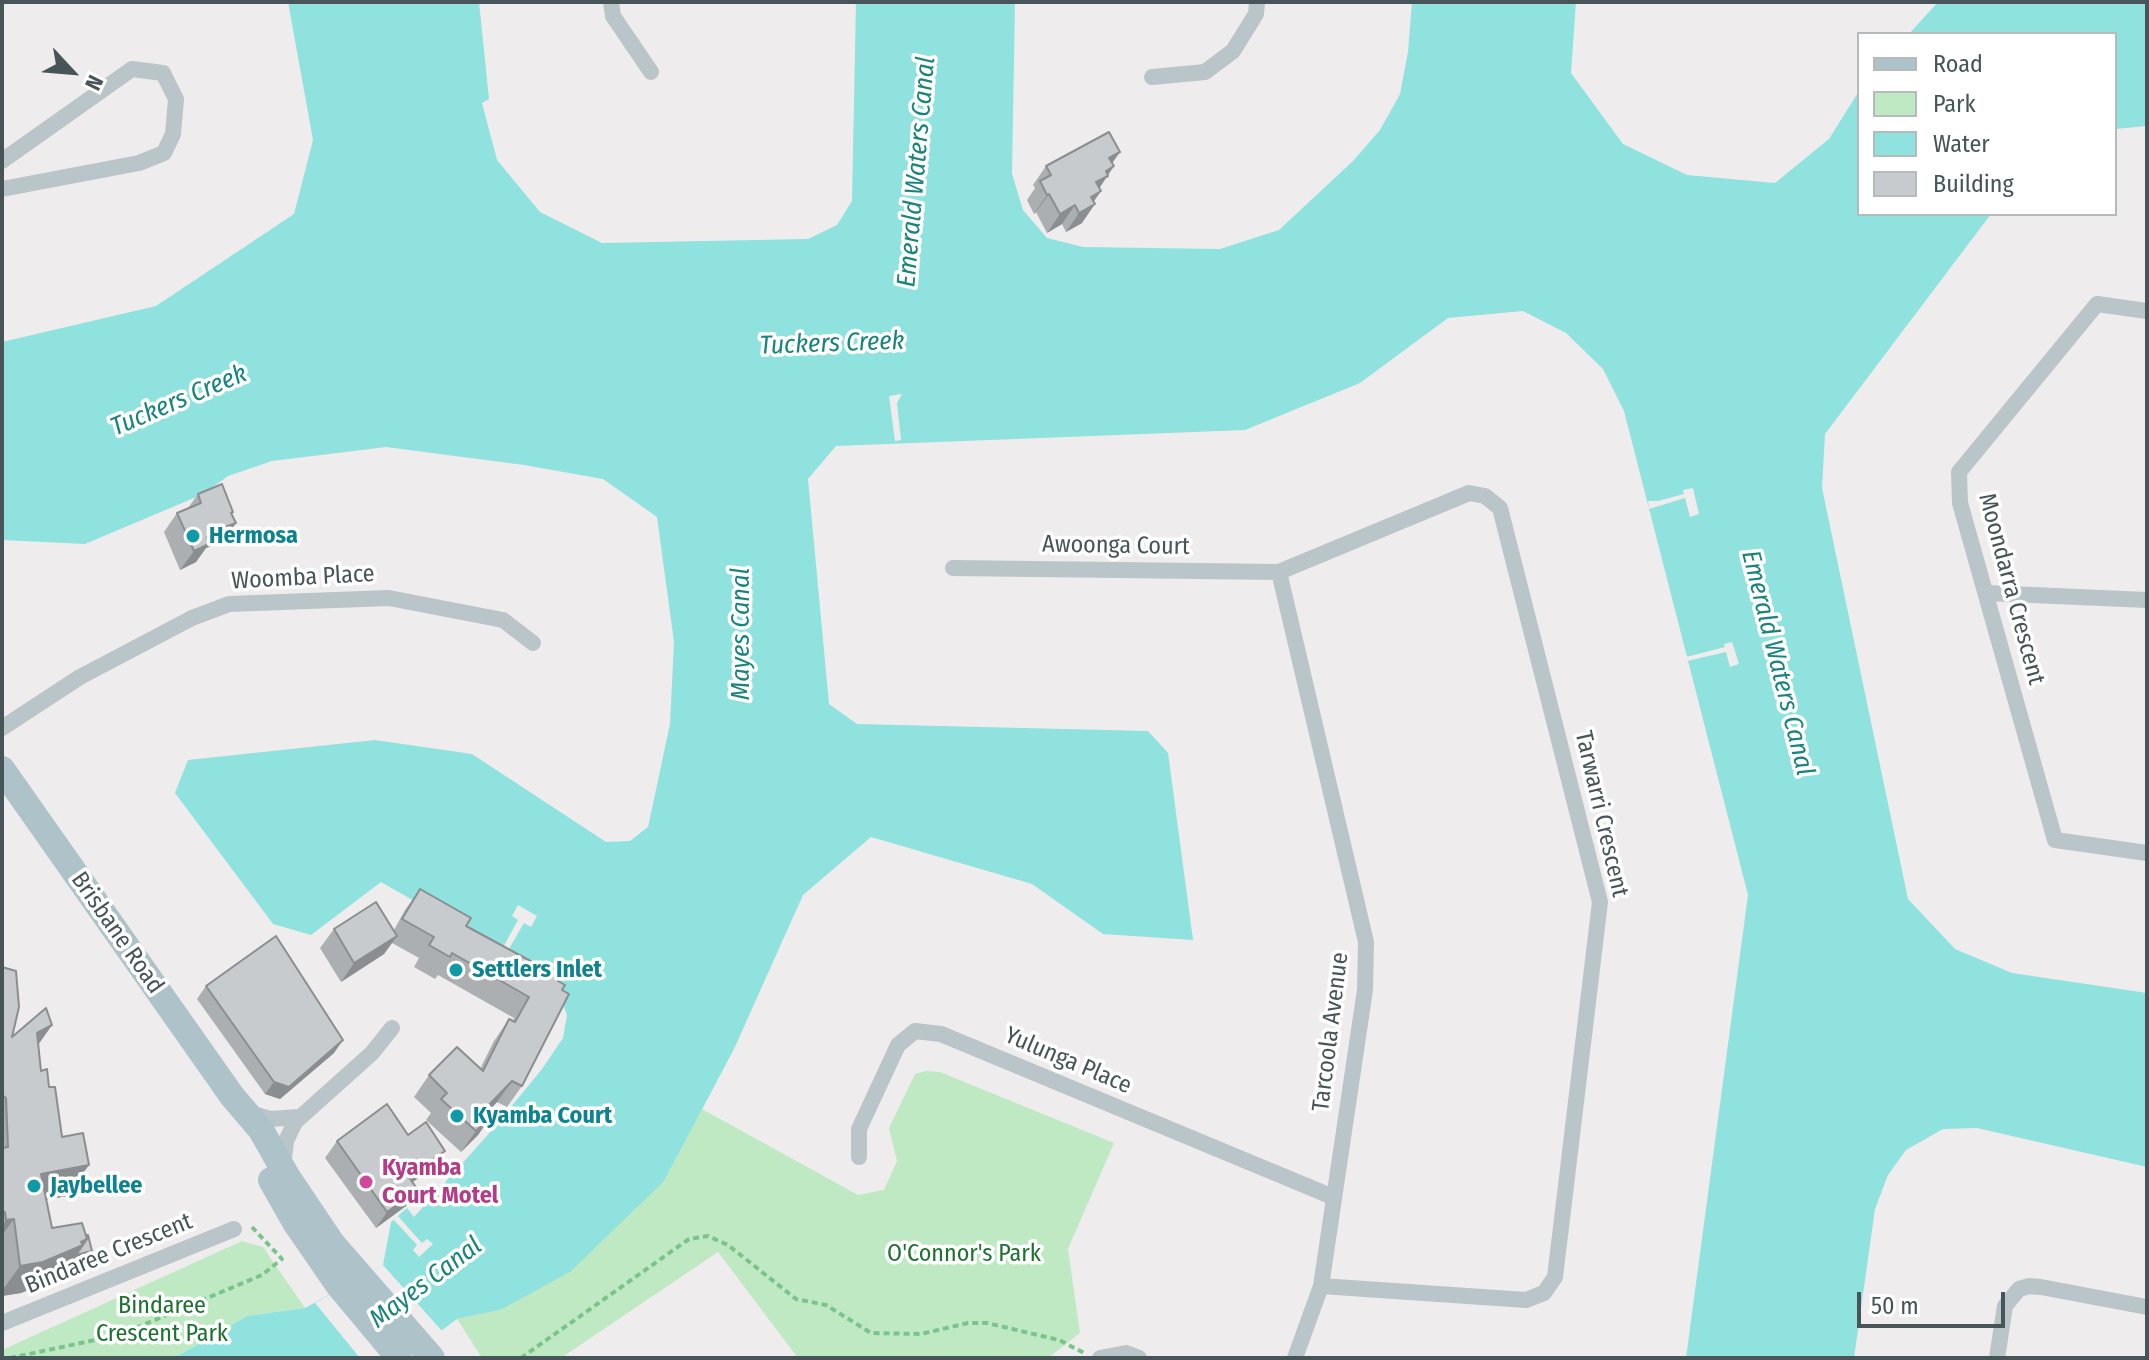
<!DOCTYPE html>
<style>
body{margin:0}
#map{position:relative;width:2149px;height:1360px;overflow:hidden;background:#efeced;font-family:"Fira Sans Condensed",sans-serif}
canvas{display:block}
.frame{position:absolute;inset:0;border:4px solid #475458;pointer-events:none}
.legend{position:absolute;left:1857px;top:32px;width:260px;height:184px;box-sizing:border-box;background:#fff;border:2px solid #b5bbbc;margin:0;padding:10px 14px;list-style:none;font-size:24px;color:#475458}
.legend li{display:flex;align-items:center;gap:16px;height:40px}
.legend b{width:40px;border:2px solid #b5bbbc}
.north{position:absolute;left:32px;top:32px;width:80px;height:80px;-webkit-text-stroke:6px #fff;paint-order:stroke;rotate:116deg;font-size:22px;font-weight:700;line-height:32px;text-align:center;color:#475458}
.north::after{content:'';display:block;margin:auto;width:28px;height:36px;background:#475458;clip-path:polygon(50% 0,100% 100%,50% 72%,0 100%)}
.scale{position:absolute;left:1857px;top:1292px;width:148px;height:36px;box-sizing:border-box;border:4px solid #475458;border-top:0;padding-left:10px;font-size:24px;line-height:28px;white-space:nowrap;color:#475458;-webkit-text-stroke:6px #fff;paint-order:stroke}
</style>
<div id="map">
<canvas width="2149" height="1360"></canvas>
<div class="frame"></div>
<ul class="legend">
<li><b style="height:10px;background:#aec3c9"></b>Road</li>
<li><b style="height:22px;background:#bee9c3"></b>Park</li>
<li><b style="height:22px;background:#8fe2dd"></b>Water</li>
<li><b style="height:22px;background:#c7cbce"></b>Building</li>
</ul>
<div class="north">N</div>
<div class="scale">50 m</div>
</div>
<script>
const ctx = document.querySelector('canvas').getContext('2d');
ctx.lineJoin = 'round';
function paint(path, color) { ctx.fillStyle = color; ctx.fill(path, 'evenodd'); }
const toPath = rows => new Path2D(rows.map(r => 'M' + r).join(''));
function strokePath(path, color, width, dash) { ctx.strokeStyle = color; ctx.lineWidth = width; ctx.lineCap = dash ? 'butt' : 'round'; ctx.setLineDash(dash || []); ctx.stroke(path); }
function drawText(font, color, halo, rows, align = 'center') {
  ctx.font = font + ' "Fira Sans Condensed",sans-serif'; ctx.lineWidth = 7; ctx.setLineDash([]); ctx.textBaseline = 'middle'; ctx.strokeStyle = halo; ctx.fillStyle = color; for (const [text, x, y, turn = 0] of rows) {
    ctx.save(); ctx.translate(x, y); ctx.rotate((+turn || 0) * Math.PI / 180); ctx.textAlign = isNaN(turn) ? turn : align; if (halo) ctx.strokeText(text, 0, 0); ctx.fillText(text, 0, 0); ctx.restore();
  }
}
paint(toPath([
 [926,1071,940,1072,1114,1143,1068,1249,1080,1333,1048,1358,798,1358,718,1252,561,1358,482,1358,457,1319,500,1310,664,1181,702,1109,858,1195,884,1190,897,1161,889,1128,915,1074],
 [242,1241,263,1247,305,1308,247,1316,174,1358,2,1358,2,1350]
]), '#bee9c3');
paint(toPath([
 [288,2,479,2,489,99,482,103,497,160,540,212,602,243,808,239,837,225,852,201,856,2,1015,2,1012,174,1023,210,1047,238,1083,247,1220,249,1279,230,1353,161,1380,130,1400,94,1408,52,1412,2,1576,2,1571,73,1623,144,1687,175,1775,183,1829,139,1859,91,1859,214,1991,214,1825,434,1822,488,1908,899,1955,949,2012,973,2147,993,2147,1167,1977,1128,1943,1129,1906,1150,1888,1175,1875,1209,1854,1358,1686,1358,1748,895,1624,411,1603,369,1566,333,1523,311,1448,318,1360,383,1245,430,836,446,808,479,829,704,857,724,1148,731,1168,753,1193,940,1103,934,1032,884,871,837,803,895,734,1049,664,1181,570,1272,500,1310,457,1319,405,1358,174,1358,247,1316,305,1308,383,1265,391,1222,407,1208,414,1217,493,1129,542,1069,563,1038,567,1015,558,990,544,975,381,882,311,935,273,924,175,793,188,760,375,740,472,754,606,842,630,841,648,827,670,724,674,642,657,517,603,479,524,465,386,447,272,461,228,476,201,495,85,544,2,540,2,342,156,306,294,214,313,140],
 [1938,2,2147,2,2147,126,2115,129,2115,34,1909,34]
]), '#8fe2dd');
paint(toPath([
 [902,394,897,403,901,440,895,441,889,396],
 [1693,488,1699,514,1690,517,1685,498,1649,509,1648,501,1658,501,1684,494,1683,490],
 [1732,642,1739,664,1730,667,1726,652,1687,661,1686,657,1725,647,1724,644],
 [518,905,537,916,531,927,524,923,505,956,500,953,518,920,512,916],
 [397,1215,422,1243,427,1239,433,1244,419,1257,413,1250,417,1245,393,1219],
 [383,1265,442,1331,405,1358,360,1358,315,1303]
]), '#efeced');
strokePath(toPath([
 [10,1358,119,1335,262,1275,282,1259,251,1226],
 [521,1358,689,1239,708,1236,728,1245,796,1299,826,1305,871,1333,921,1334,968,1323,987,1323,1059,1340,1086,1354]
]), '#7ac48b', 4, [6, 4]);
strokePath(toPath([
 [611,2,613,16,651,72],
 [1152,77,1205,72,1233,51,1256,14,1257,2],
 [2,161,132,69,163,73,176,99,173,134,164,153,139,163,2,189],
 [2147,311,2097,304,1959,472,1960,503,2055,840,2147,853],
 [953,568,1279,572,1469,493,1485,496,1500,508,1600,902,1555,1277,1544,1293,1526,1300,1321,1286],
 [1279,572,1366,942,1365,990,1321,1286,1295,1358],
 [1987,593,2147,600],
 [2,728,80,677,192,618,229,604,389,598,503,620,533,643],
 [250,1113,270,1119,299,1117],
 [859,1157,859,1129,898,1045,915,1031,941,1034,1333,1197],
 [283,1167,286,1141,295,1122,372,1053,392,1028],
 [2,1323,234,1229],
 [1100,1358,1126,1353,1139,1358],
 [1997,1358,2005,1306,2019,1289,2029,1286,2041,1287,2147,1307]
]), '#b9c5c8', 16);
strokePath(toPath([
 [2,769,232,1096,261,1130,287,1176,332,1243,432,1358],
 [271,1180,296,1224,338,1285,399,1358]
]), '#aec3c9', 26);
paint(toPath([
 [1112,164,1114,166,1099,189,1082,223,1066,232,1062,224,1047,233,1036,212,1034,214,1027,200,1035,188,1033,185,1046,166],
 [198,494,232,514,236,523,222,542,206,548,196,562,180,570,164,532,177,513,188,508],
 [420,889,466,926,558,981,562,990,522,1086,507,1107,497,1102,489,1110,493,1113,478,1135,461,1152,426,1120,431,1113,414,1097,429,1075,480,1069,494,1041,509,1019,513,1021,514,1018,438,975,435,979,414,967,419,958,392,943,384,954,341,982,320,948,334,929,394,930,405,910],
 [2,967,12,1037,52,1025,38,1045,41,1071,67,1196,46,1200,52,1228,87,1257,72,1261,61,1277,21,1293,2,1296],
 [206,986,334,1053,280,1099,265,1094,197,999],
 [408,1135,434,1168,412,1182,406,1206,376,1228,325,1158,337,1141]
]), '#abafb1');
paint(toPath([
 [1120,152,1108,169,1114,166,1095,194,1101,191,1090,207,1095,204,1082,223,1066,232,1090,197,1096,182,1109,158],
 [1049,194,1036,212,1034,214,1047,195],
 [1075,205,1062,224,1047,233,1060,214],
 [236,523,222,542,206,548,196,562,180,570,194,551,214,531],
 [397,936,384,954,341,982,354,963],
 [52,1025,30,1056,37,1033],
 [343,1040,334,1053,280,1099,265,1094,274,1082],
 [512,1081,497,1102,472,1129,486,1108],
 [493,1113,478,1135,461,1152,476,1131],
 [445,1151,434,1168,396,1193,408,1176],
 [89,1165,67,1196,19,1205,41,1174],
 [418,1190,406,1206,376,1228,387,1212],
 [14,1219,2,1235,2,1226,6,1220],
 [87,1239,92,1251,87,1257,72,1261,61,1277,21,1293,2,1296,2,1291,20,1266]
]), '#8b8e90');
const building = toPath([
 [1109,132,1120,152,1109,158,1114,166,1106,171,1108,176,1096,182,1101,191,1091,197,1095,204,1079,213,1075,205,1060,214,1049,194,1047,195,1040,181,1051,175,1046,166,1109,132],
 [222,484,233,512,231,513,236,523,214,531,207,537,209,544,194,551,177,513,201,503,198,494,222,484],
 [420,889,471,918,466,926,560,977,558,981,565,985,562,990,569,994,522,1086,512,1081,486,1108,493,1113,476,1131,441,1099,447,1093,429,1075,457,1047,483,1071,509,1019,515,1022,529,997,452,953,450,957,429,945,434,937,402,919,420,889],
 [376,902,397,936,354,963,334,929,376,902],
 [276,936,343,1040,289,1087,274,1082,206,986,276,936],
 [2,967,16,971,19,1007,12,1037,46,1008,52,1025,37,1033,41,1071,47,1069,49,1087,55,1087,62,1137,83,1133,89,1165,41,1174,52,1228,82,1223,87,1239,81,1242,83,1245,43,1262,20,1266,14,1219,6,1220,5,1212,2,1212,2,1148,8,1147,6,1098,2,1095,2,967],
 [387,1104,408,1135,426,1122,445,1151,408,1176,418,1190,387,1212,337,1141,387,1104],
 [86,1235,88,1235,92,1251,76,1255,87,1239,86,1235]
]);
paint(building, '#c7cbce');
strokePath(building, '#8b8e90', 2);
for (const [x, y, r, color] of [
 [193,536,8,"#0f9aa8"],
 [456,970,8,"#0f9aa8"],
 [457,1116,8,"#0f9aa8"],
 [366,1182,8,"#d1479c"],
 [34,1186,8,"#0f9aa8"]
]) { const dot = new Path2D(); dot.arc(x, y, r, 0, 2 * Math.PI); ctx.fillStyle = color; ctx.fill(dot); strokePath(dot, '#fff', 3); }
drawText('bold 24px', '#0d838f', '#fff', [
 ["Hermosa",209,536],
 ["Settlers Inlet",472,970],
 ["Kyamba Court",473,1116],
 ["Jaybellee",50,1186]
], 'left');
drawText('24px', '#475458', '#fff', [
 ["Awoonga Court",1116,546,1],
 ["Woomba Place",303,578,-3],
 ["Moondarra Crescent",2011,589,75],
 ["Tarwarri Crescent",1601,814,77],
 ["Brisbane Road",117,933,55],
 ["Tarcoola Avenue",1331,1032,-83],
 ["Yulunga Place",1068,1061,23],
 ["Bindaree Crescent",109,1254,-22]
]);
drawText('bold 24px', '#b23c85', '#fff', [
 ["Kyamba",382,1168],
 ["Court Motel",382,1196]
], 'left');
drawText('24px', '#1f7132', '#fff', [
 ["O'Connor's Park",964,1254],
 ["Bindaree",162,1306],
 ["Crescent Park",162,1334]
]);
drawText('italic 26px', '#19847c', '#fff', [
 ["Emerald Waters Canal",917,172,-85],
 ["Tuckers Creek",832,344,-2],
 ["Tuckers Creek",179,401,-23],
 ["Mayes Canal",742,634,-90],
 ["Emerald Waters Canal",1777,663,76],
 ["Mayes Canal",426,1283,-37]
]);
</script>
